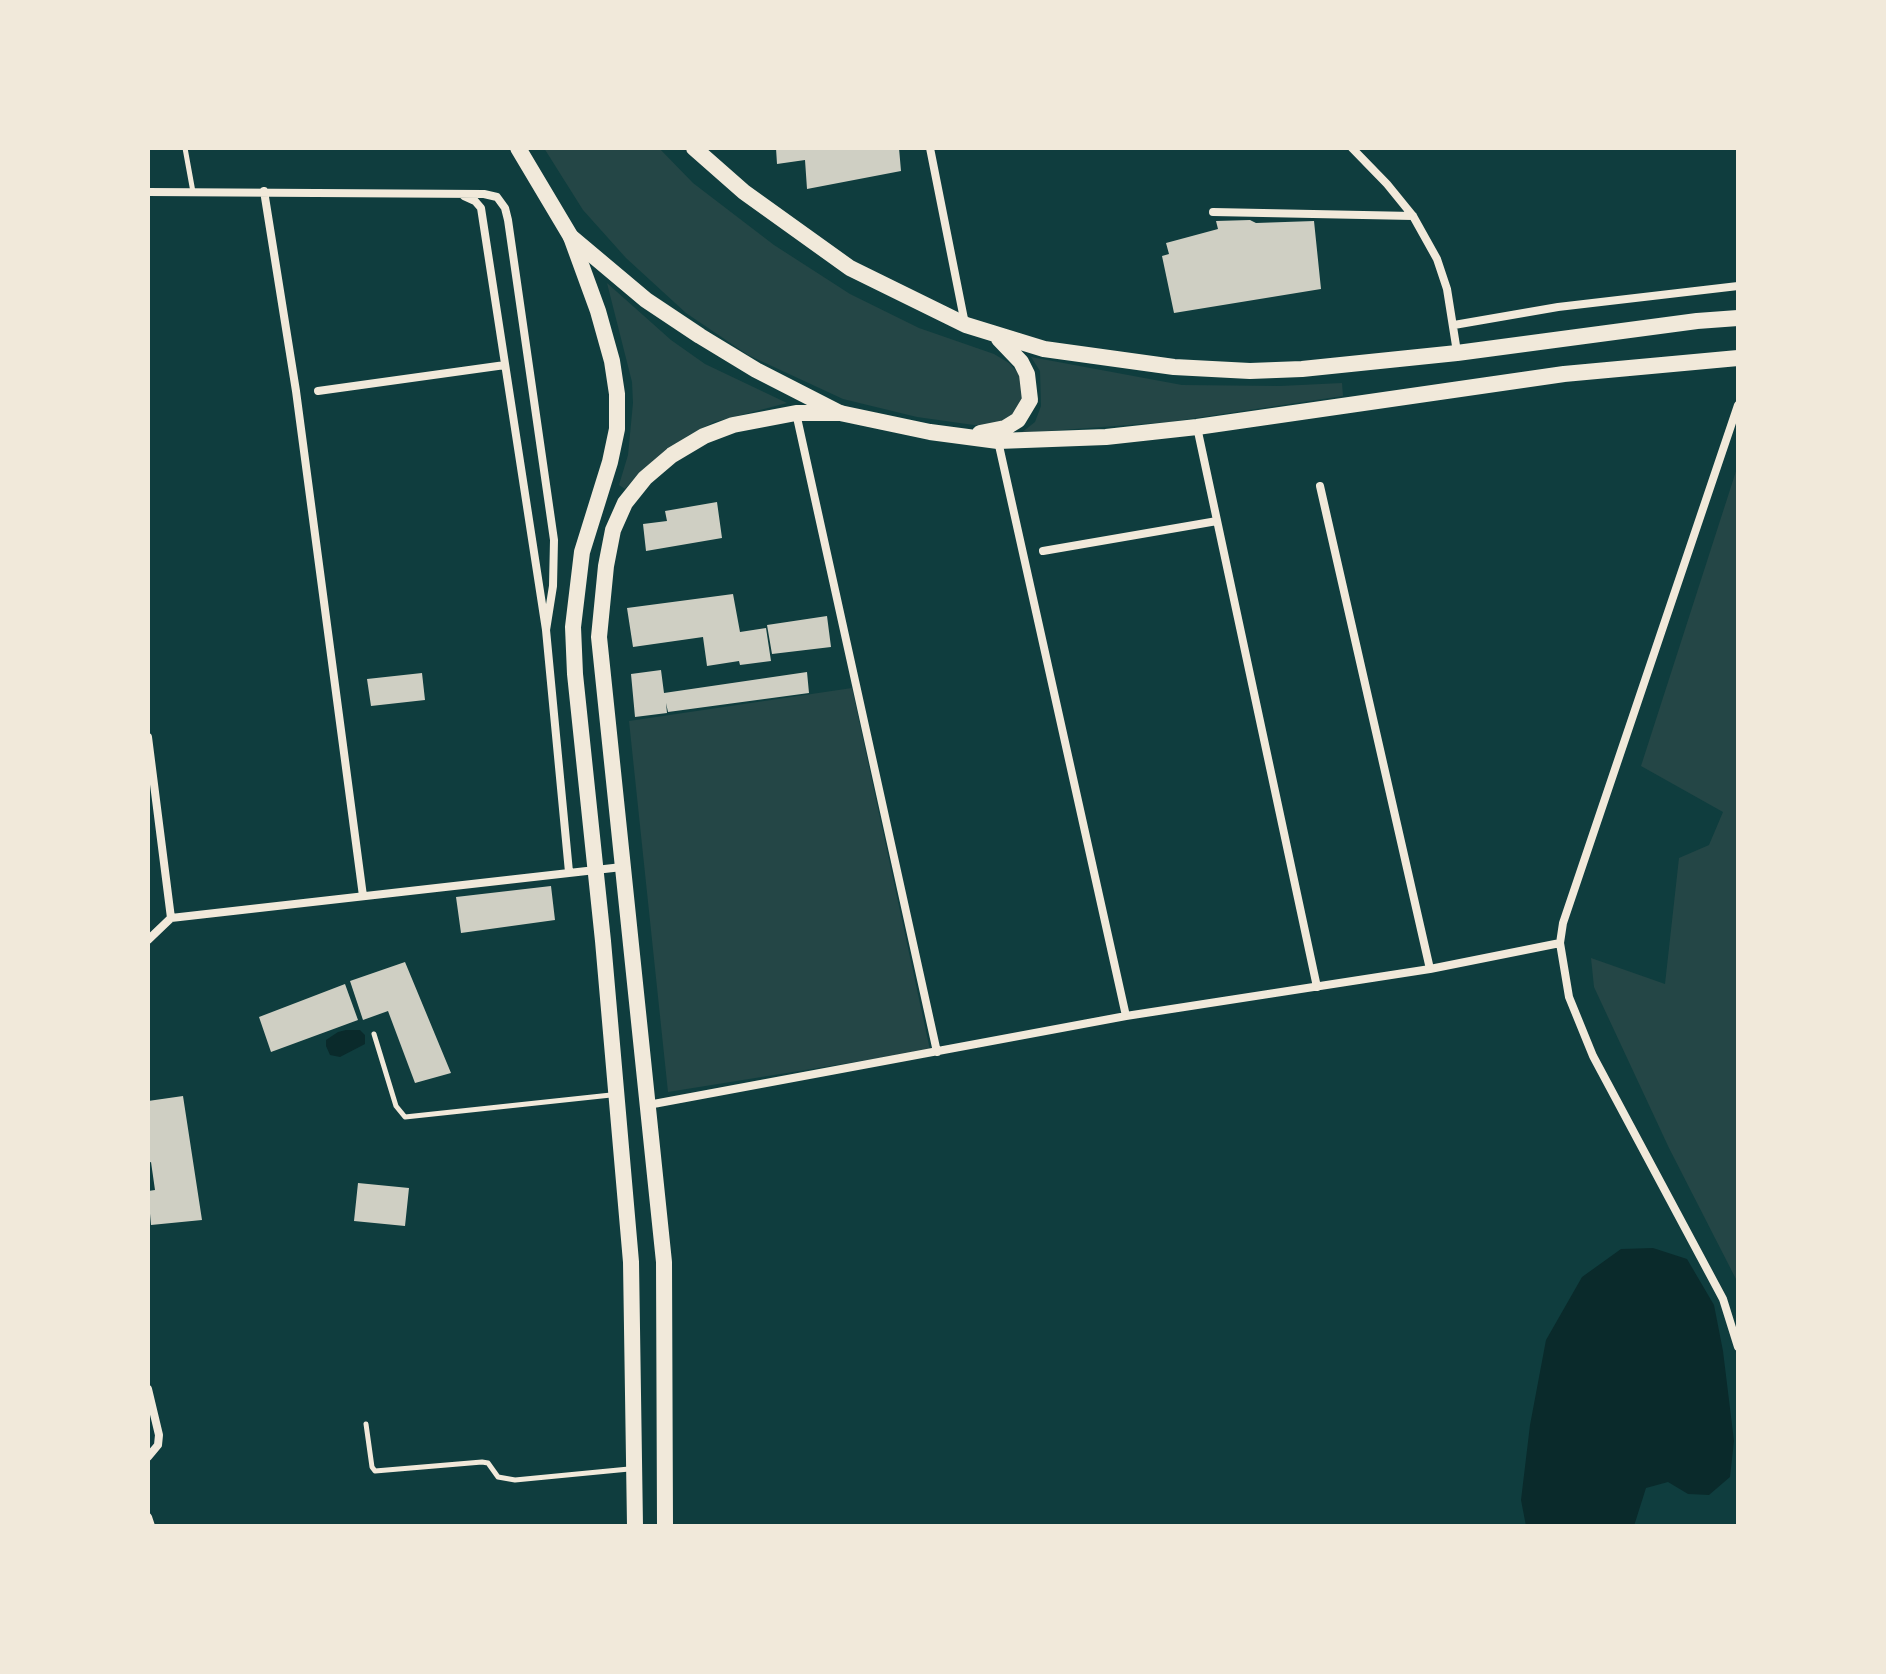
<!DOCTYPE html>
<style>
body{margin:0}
#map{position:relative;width:1886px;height:1674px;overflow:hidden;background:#0f3d3e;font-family:Manrope,sans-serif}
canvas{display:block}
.frame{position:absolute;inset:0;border:150px solid #f1e9da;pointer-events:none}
</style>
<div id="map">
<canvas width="1886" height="1674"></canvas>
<div class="frame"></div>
</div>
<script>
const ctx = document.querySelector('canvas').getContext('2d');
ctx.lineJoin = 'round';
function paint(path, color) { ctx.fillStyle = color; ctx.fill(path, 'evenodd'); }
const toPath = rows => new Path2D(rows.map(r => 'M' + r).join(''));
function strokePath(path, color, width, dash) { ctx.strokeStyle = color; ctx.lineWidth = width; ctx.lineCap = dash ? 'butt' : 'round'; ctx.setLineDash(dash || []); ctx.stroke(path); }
paint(toPath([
 [544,148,659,148,693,183,774,245,850,294,919,328,994,354,1009,363,1023,379,1025,398,1008,421,981,426,917,417,843,399,748,355,686,313,626,258,583,210],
 [607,283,671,340,705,364,787,403,714,422,689,435,640,472,625,489,619,485,628,455,633,403,632,382],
 [1031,357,1182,385,1280,386,1342,383,1343,396,1169,422,1021,433,1035,422,1041,406,1040,371],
 [1738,465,1738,1283,1669,1148,1594,987,1591,958,1665,984,1679,858,1709,845,1723,812,1641,766],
 [852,688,930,1050,668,1092,629,721]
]), '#244646');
paint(toPath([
 [346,1030,360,1030,365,1035,365,1044,340,1057,330,1055,326,1046,326,1040,338,1032],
 [1653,1248,1687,1259,1714,1305,1723,1351,1734,1441,1730,1477,1709,1495,1688,1494,1668,1482,1646,1488,1634,1526,1526,1526,1521,1500,1530,1425,1546,1340,1582,1277,1621,1249]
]), '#0a2a2b');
paint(toPath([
 [776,148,899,148,901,171,807,189,805,160,777,164],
 [1250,220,1256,223,1314,221,1321,289,1174,313,1162,256,1169,254,1166,243,1218,229,1216,221],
 [717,502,722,538,646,551,643,524,667,521,665,511],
 [733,594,740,632,766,628,771,661,740,665,739,661,707,666,703,637,633,647,627,608],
 [827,616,831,647,772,654,767,625],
 [661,670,664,693,807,672,809,693,668,712,666,703,667,713,635,717,631,674],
 [422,673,425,700,371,706,367,679],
 [551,886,555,920,461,933,456,897],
 [405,962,451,1073,415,1083,388,1011,363,1020,350,981],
 [345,984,358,1020,271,1052,259,1017],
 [183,1096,202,1220,151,1225,148,1191,155,1190,151,1162,148,1163,148,1101],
 [358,1183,409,1188,405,1226,354,1221]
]), '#cfcfc3');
strokePath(toPath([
 [185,148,193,192],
 [374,1034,396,1106,405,1117,611,1095],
 [366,1424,372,1467,375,1471,482,1462,488,1463,498,1477,515,1480,629,1469]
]), '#f1e9da', 5);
strokePath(toPath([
 [930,148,965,324],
 [1352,148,1387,184,1413,216,1437,259,1447,289,1457,352],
 [264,191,296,391,363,896],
 [148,192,484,194,497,197,505,208,508,220,554,540,553,586,546,630],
 [464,196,475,201,481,208,546,630,569,872],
 [1213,212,1413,216],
 [1454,325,1558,307,1738,286],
 [318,391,505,365],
 [1738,405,1563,923,1560,943,1569,997,1593,1056,1723,1299,1738,1347],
 [796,413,937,1052],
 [1197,427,1317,987],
 [998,441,1126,1016],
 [1320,486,1430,969],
 [1043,551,1217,521],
 [148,737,171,918],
 [148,940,171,918,622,867],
 [648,1105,1126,1016,1430,969,1560,943],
 [148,1389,159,1435,158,1445,148,1457],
 [148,1517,151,1526]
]), '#f1e9da', 8);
strokePath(toPath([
 [571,237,598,311,612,361,617,394,617,429,610,462,582,552,573,627,575,674,603,941,631,1262,635,1526],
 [665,1526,664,1262,599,637,606,566,613,530,625,503,645,478,672,455,704,436,733,425,796,413,840,413]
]), '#f1e9da', 16);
strokePath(toPath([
 [518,148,571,237,646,300,700,336,756,370,840,413,930,432,998,441,1106,437,1197,427,1564,374,1738,358],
 [694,148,744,192,850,268,966,325,1044,349,1174,367,1250,371,1302,369,1457,353,1697,321,1738,318],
 [980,433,1005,428,1018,420,1030,400,1027,374,1021,362,999,339]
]), '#f1e9da', 16);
</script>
